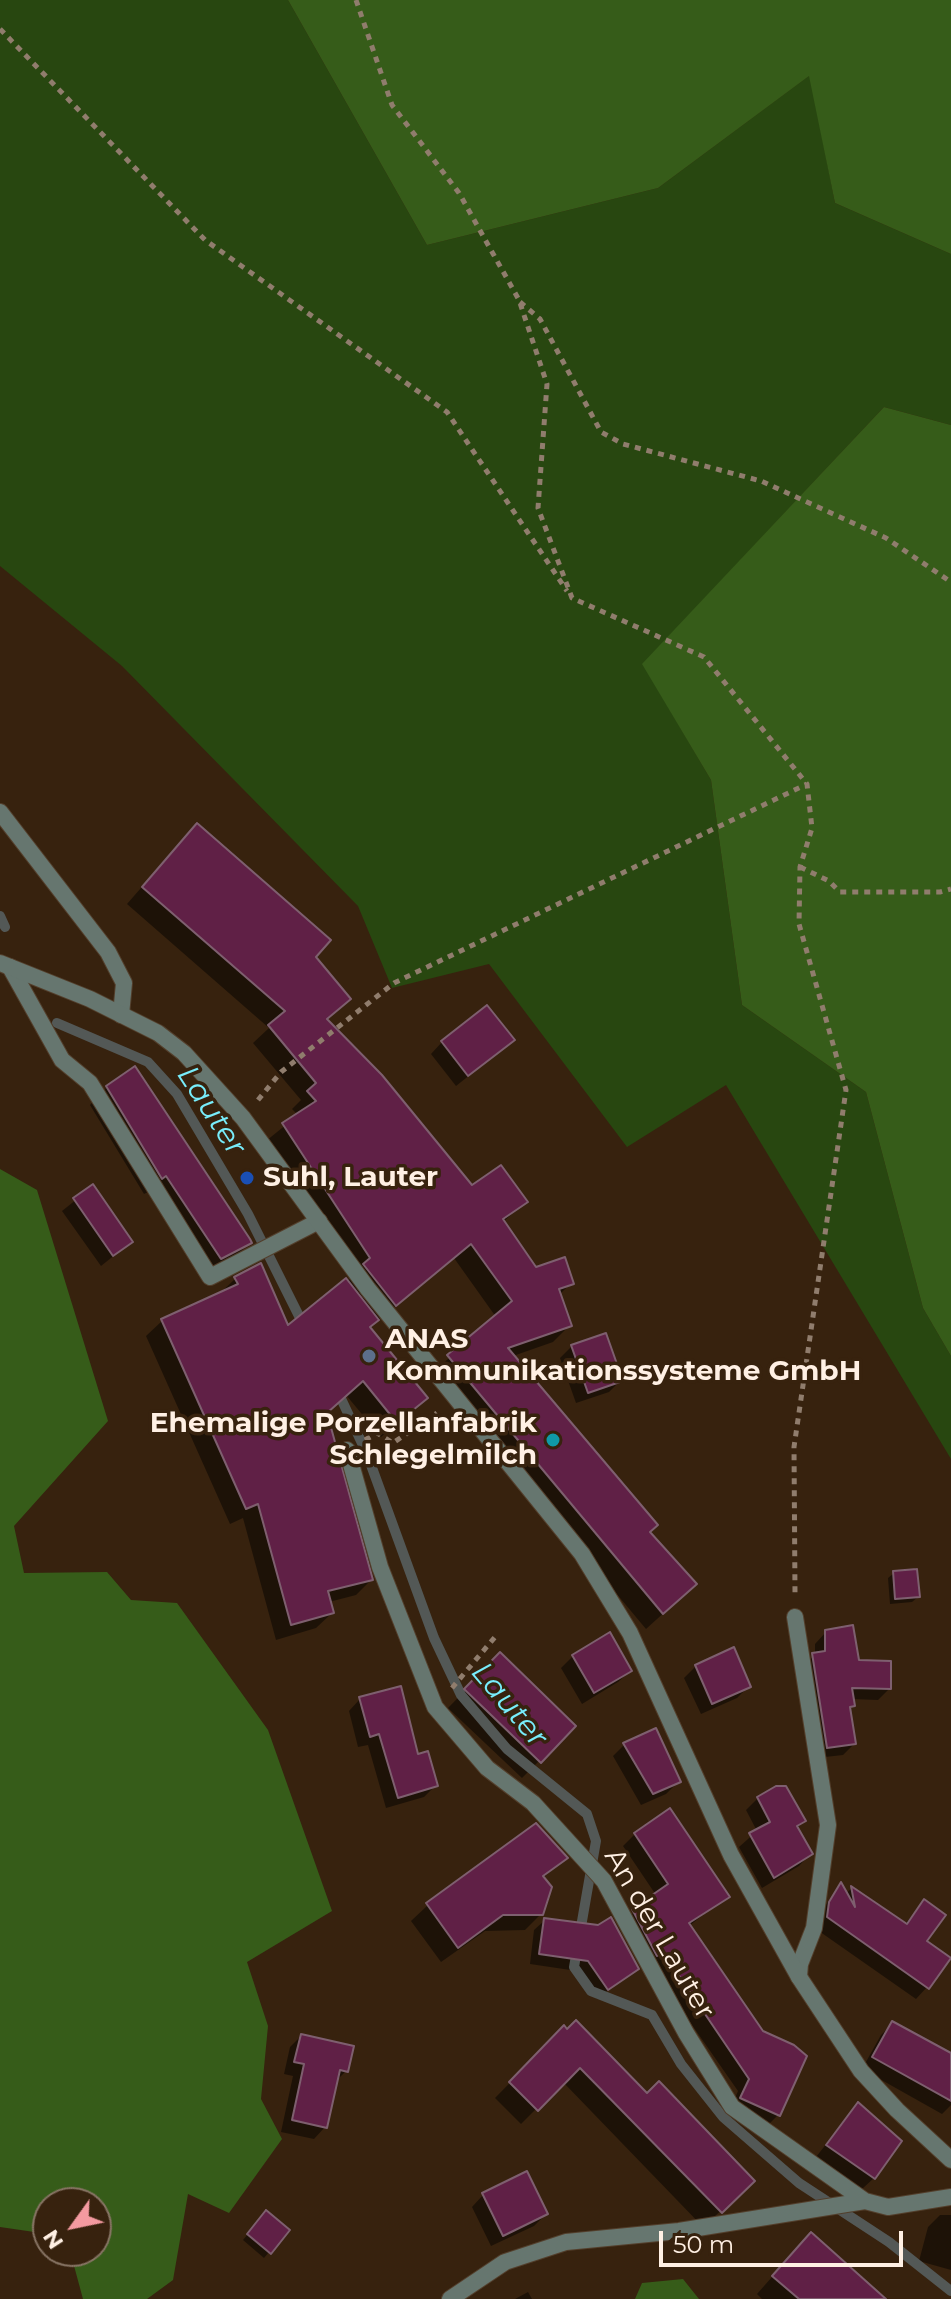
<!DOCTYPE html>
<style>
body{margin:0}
#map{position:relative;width:951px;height:2299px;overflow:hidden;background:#37220e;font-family:Montserrat,sans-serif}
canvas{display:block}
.north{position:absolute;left:32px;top:2187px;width:80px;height:80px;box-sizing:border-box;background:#37220e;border:2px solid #877464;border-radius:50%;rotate:237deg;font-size:22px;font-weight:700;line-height:32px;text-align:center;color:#fff0e4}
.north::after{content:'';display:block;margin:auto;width:28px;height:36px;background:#f49aa0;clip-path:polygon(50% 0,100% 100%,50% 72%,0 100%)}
.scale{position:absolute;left:659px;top:2231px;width:244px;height:36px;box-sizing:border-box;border:4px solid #fff0e4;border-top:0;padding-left:10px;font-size:24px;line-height:28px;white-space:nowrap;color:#fff0e4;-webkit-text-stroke:6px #37220e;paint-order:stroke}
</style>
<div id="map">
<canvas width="951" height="2299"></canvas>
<div class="north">N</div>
<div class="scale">50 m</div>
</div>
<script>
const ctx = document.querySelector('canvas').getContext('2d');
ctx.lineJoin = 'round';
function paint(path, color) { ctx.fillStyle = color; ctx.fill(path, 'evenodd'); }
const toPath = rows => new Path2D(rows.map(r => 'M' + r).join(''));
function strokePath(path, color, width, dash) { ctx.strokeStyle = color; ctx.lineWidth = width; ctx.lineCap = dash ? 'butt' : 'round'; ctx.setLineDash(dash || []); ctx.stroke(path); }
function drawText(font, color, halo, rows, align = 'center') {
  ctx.font = font + ' Montserrat,sans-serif'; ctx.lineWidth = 7; ctx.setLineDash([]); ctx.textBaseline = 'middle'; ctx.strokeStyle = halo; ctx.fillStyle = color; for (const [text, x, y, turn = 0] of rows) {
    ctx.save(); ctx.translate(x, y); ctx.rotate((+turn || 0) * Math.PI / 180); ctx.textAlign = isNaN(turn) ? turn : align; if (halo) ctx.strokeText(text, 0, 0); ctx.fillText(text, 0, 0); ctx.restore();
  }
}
paint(toPath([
 [0,0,288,0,427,245,658,188,810,75,835,203,951,254,951,425,884,407,643,664,711,780,742,1005,866,1092,923,1308,951,1356,951,1459,726,1085,627,1147,489,964,392,988,358,906,122,666,0,566]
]), '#284710');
paint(toPath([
 [288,0,951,0,951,254,835,203,809,76,658,188,427,245],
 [884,407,951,425,951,1356,923,1308,866,1092,742,1005,711,780,642,664],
 [0,1169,37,1190,108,1421,14,1526,24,1573,107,1572,131,1600,177,1603,268,1730,332,1911,247,1962,268,2026,261,2099,282,2139,229,2213,188,2194,173,2280,147,2299,83,2299,70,2251,96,2251,96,2203,48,2203,48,2234,0,2227],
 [683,2279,699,2299,635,2299,642,2283]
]), '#365c19');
paint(toPath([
 [181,842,314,957,348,999,326,1021,471,1188,525,1202,503,1222,535,1269,571,1283,559,1295,570,1325,553,1342,513,1356,648,1532,678,1600,646,1629,432,1373,496,1317,454,1258,368,1328,426,1398,381,1437,346,1395,325,1414,371,1580,356,1595,329,1602,332,1613,316,1628,276,1640,243,1518,230,1524,146,1336,162,1321,218,1295,235,1279,260,1266,287,1329,355,1275,266,1141,298,1115,292,1109,301,1100,253,1043,269,1028,127,904],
 [442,1042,500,1051,456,1086,431,1054],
 [107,1087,249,1243,232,1260,203,1275,148,1192,144,1194,90,1105],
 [92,1187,131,1242,101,1266,62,1211],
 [572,1346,621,1380,609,1392,576,1403,560,1358],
 [894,1573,918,1597,912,1602,890,1604,888,1578],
 [826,1632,889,1689,878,1700,852,1699,853,1705,848,1710,854,1744,843,1755,816,1758,802,1666,815,1655,815,1644],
 [500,1655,574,1726,522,1778,448,1708],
 [573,1656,630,1671,618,1682,582,1704,561,1668],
 [696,1666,749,1686,737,1698,701,1714,684,1678],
 [360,1699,417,1756,435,1786,424,1797,386,1808,368,1745,358,1747,349,1711],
 [624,1745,678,1782,666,1794,641,1805,613,1756],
 [758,1798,804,1821,796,1829,810,1854,799,1866,762,1888,739,1847,757,1831,746,1810],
 [635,1834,727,1896,689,1926,779,2114,767,2126,730,2110,738,2091,621,1923,656,1895,623,1846],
 [565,1857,543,1878,541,1914,525,1930,485,1931,441,1962,411,1921,428,1905],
 [840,1885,845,1894,851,1889,904,1925,924,1902,927,1987,916,1999,816,1929,818,1916],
 [545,1920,636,1968,597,1999,577,1971,530,1964,534,1930],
 [893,2023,951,2056,951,2105,942,2114,862,2069,881,2035],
 [564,2028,737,2196,703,2227,563,2082,521,2124,495,2098],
 [301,2036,346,2071,336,2081,325,2127,314,2139,281,2132,293,2076,284,2074,290,2047],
 [858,2104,874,2178,862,2189,816,2157],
 [483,2195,546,2214,534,2226,491,2246,472,2207],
 [940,2215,951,2215,951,2270,919,2261,928,2227],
 [261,2218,269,2252,264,2258,243,2240],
 [794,2252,878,2299,762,2299,757,2294],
 [528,2292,532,2299,515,2299]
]), '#0007');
strokePath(toPath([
 [0,916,5,927],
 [57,1023,148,1062,177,1094,248,1214,304,1326],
 [337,1390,367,1454,434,1638,461,1695,507,1749,587,1814,596,1841,574,1967,591,1991,652,2015,681,2064,723,2117,799,2183,889,2242,951,2291]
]), '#535856', 10);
const building = toPath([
 [197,823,331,940,316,957,351,999,327,1019,382,1075,472,1185,501,1165,528,1202,503,1219,536,1267,565,1257,574,1284,559,1289,572,1326,508,1348,658,1525,650,1532,697,1584,663,1614,447,1355,512,1301,471,1244,396,1306,363,1264,370,1258,282,1123,316,1101,307,1091,316,1083,268,1025,285,1011,142,887,197,823],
 [487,1005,515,1040,468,1076,441,1041,487,1005],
 [135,1066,250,1239,252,1243,221,1259,166,1176,162,1179,106,1086,135,1066],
 [93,1184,133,1242,113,1256,73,1198,93,1184],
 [261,1263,288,1325,346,1278,379,1320,370,1327,428,1398,397,1423,363,1381,327,1413,373,1580,328,1591,334,1613,291,1625,258,1504,246,1509,161,1319,238,1284,234,1277,261,1263],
 [606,1333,623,1381,588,1393,571,1345,606,1333],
 [917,1569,920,1597,895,1599,893,1571,917,1569],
 [853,1625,859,1660,891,1661,891,1689,852,1688,855,1706,850,1707,856,1744,827,1748,812,1653,825,1651,825,1630,853,1625],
 [610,1632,632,1671,594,1693,572,1655,610,1632],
 [734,1647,751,1687,712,1704,695,1665,734,1647],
 [500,1652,576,1726,541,1763,464,1689,500,1652],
 [401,1686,418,1754,428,1751,438,1786,398,1798,379,1734,370,1737,359,1697,401,1686],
 [656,1728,681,1782,653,1794,623,1743,656,1728],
 [776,1786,786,1786,806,1821,797,1826,813,1854,774,1878,749,1833,770,1822,757,1797,776,1786],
 [670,1808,730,1897,689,1923,763,2031,794,2045,807,2056,780,2116,740,2098,749,2079,663,1952,657,1956,632,1909,668,1884,634,1833,670,1808],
 [536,1823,568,1858,543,1876,552,1887,543,1915,503,1915,458,1948,426,1903,536,1823],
 [841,1882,855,1907,851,1886,907,1924,924,1899,946,1915,927,1941,951,1958,929,1989,827,1917,829,1902,841,1882],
 [611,1917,639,1969,608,1990,588,1961,539,1954,544,1918,598,1925,611,1917],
 [576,2020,647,2093,659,2081,755,2181,722,2213,580,2068,538,2111,509,2082,564,2025,567,2029,576,2020],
 [892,2021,951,2053,951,2101,872,2057,892,2021],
 [301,2034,354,2046,348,2072,340,2070,327,2128,292,2120,304,2064,294,2062,301,2034],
 [858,2102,902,2141,875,2179,826,2145,858,2102],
 [527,2171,548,2214,503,2236,482,2193,527,2171],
 [266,2210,290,2230,271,2254,247,2234,266,2210],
 [811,2232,886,2299,799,2299,772,2276,811,2232]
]);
paint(building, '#602046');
strokePath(building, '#7e5f6f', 2);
const service = toPath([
 [0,812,108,952,124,983,121,1015],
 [10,967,62,1060,90,1083,210,1277,319,1221],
 [795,1617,828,1825,814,1928,800,1964,799,1977]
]);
const minor = toPath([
 [347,1450,380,1567,435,1707,487,1768,533,1803,604,1881,686,2033,732,2107,865,2201],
 [450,2299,505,2262,566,2242,679,2231,865,2201,888,2207,951,2197]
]);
const tertiary = toPath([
 [0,963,90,999,158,1033,184,1053,243,1118,368,1289,582,1554,630,1633,731,1855,799,1977,861,2071,897,2110,951,2160]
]);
strokePath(service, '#533f2c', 18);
strokePath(minor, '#533f2c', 18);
strokePath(tertiary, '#533f2c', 18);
strokePath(toPath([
 [356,0,392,105,459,193,519,300,547,384,538,508,572,598,704,657,807,784,812,828,800,867,799,924,846,1090,794,1447,795,1593],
 [0,29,205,240,447,412,567,591],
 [520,302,540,319,601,432,623,444,761,481,886,538,951,582],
 [800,867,829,881,840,892,940,892,951,889],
 [258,1100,281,1072,394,983,807,784],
 [365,1440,377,1433,393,1443,437,1413],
 [452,1688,495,1637]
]), '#907d6d', 5, [6, 6]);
strokePath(service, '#66766f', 16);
strokePath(minor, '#66766f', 16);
strokePath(tertiary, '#66766f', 16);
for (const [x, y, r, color] of [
 [247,1178,8,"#1a4fb4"],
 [369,1356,8,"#5c6f8a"],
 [553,1440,8,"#0f9aa8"]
]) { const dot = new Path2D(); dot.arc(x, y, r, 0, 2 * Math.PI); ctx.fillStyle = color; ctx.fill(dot); strokePath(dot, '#37220e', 3); }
drawText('bold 28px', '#fff0e4', '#37220e', [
 ["Suhl, Lauter",263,1178],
 ["ANAS",385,1340],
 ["Kommunikationssysteme GmbH",385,1372],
 ["Ehemalige Porzellanfabrik",537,1424,"right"],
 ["Schlegelmilch",537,1456,"right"]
], 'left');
drawText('28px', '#fff0e4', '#37220e', [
 ["An der Lauter",659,1934,60]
]);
drawText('italic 30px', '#78edfb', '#37220e', [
 ["Lauter",211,1111,57],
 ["Lauter",509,1705,50]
]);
</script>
